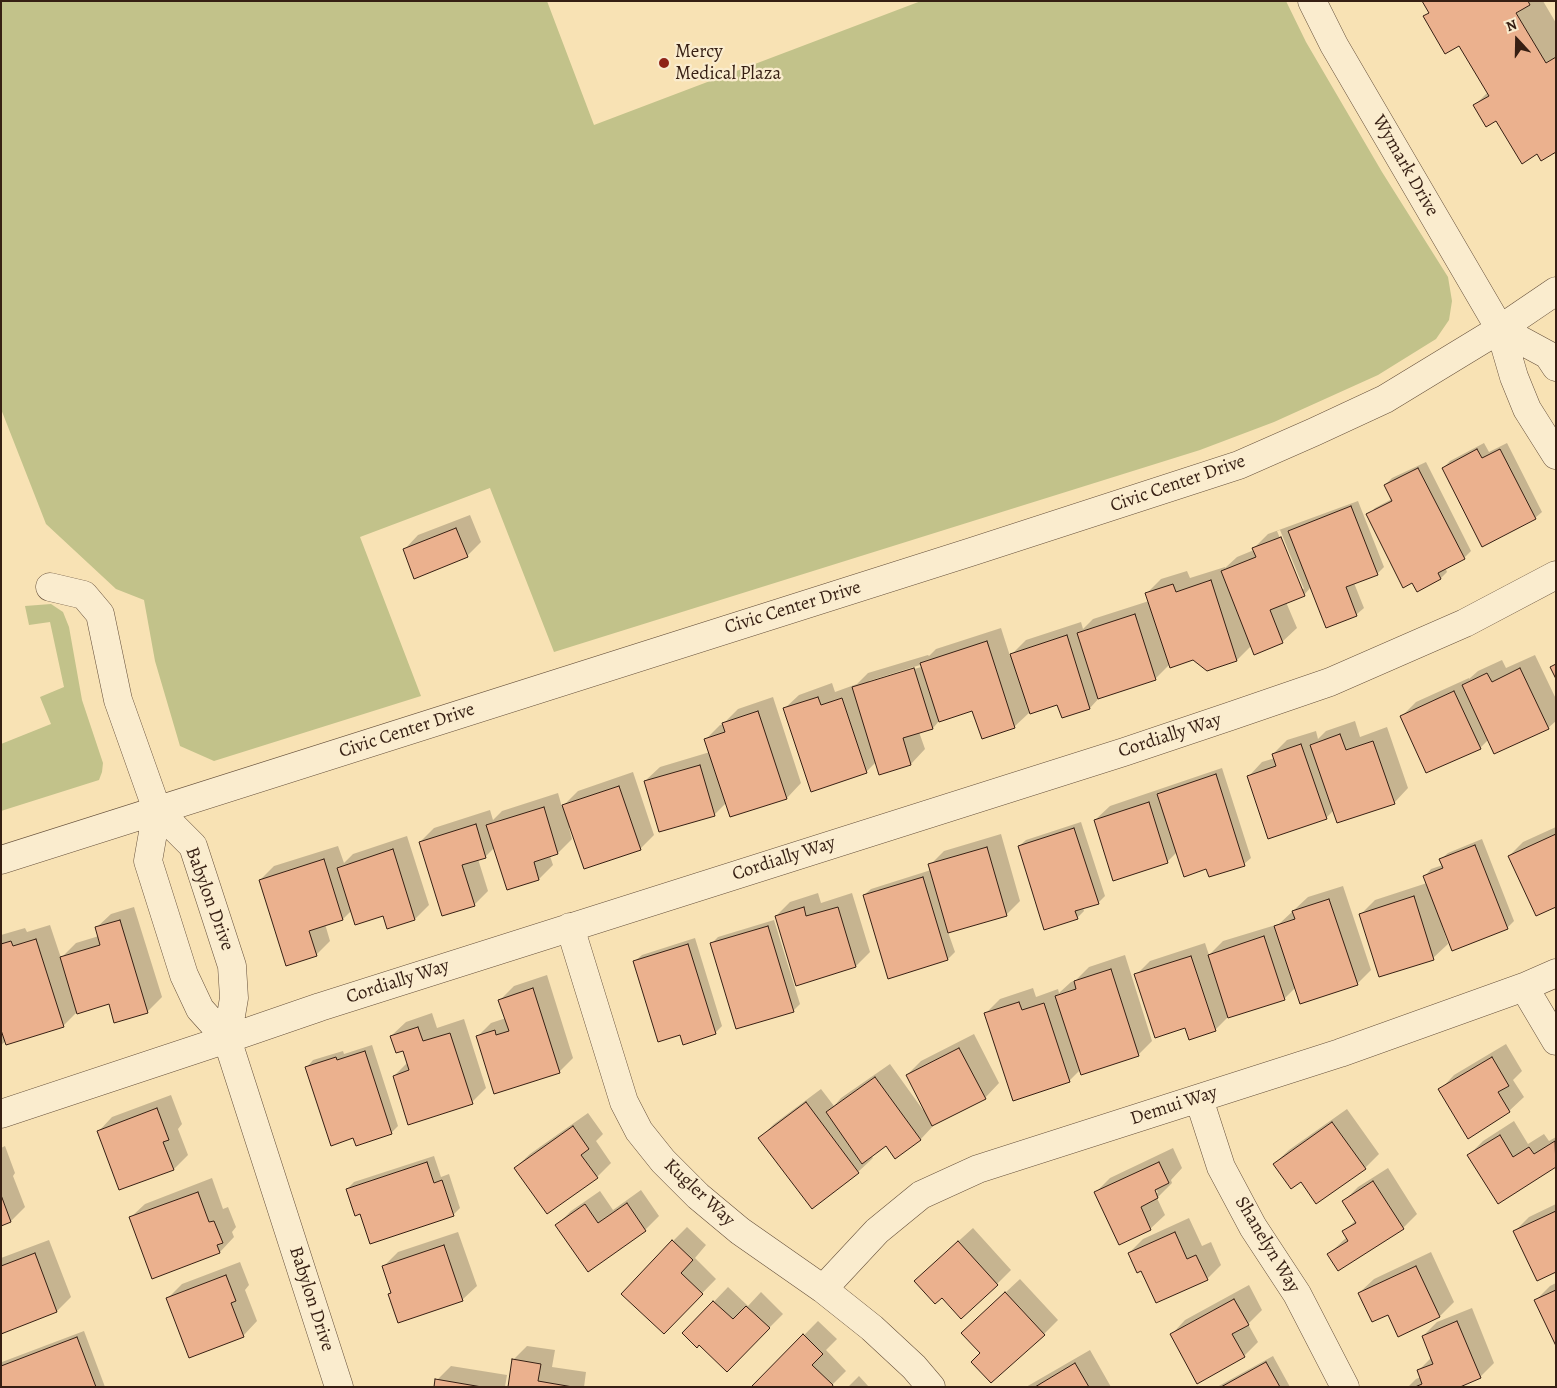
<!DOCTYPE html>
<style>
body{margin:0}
#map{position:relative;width:1557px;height:1388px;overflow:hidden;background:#f8e2b4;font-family:Alegreya,serif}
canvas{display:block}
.frame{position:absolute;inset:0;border:2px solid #361f13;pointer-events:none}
.north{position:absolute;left:1492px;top:15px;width:50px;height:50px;-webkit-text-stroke:4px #faecce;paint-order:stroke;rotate:339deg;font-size:14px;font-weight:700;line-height:20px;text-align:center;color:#361f13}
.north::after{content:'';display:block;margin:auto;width:18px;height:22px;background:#361f13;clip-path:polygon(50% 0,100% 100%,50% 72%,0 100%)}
</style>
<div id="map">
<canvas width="1557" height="1388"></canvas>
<div class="frame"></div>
<div class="north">N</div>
</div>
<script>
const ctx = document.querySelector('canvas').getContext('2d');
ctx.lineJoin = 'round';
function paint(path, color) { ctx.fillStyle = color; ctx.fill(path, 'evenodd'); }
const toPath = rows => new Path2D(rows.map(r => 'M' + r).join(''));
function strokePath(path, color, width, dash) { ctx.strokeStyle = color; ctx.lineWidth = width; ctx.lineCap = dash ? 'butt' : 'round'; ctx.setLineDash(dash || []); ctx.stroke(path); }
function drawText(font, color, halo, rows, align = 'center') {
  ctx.font = font + ' Alegreya,serif'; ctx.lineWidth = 4.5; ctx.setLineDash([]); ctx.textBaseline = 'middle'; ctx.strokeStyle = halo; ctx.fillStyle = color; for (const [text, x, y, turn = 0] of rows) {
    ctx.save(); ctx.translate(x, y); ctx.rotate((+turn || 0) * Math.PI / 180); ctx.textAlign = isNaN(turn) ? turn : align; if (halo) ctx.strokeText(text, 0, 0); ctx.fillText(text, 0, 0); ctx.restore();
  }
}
paint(toPath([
 [1,1,547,1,594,125,921,1,1286,1,1306,42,1382,172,1448,277,1452,301,1449,320,1436,339,1378,375,1274,422,1200,450,554,652,490,488,360,537,421,696,214,761,180,746,155,661,144,600,116,589,46,524,1,409],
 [51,604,63,612,69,627,82,700,103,763,102,772,99,780,1,811,1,744,51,724,40,697,64,687,50,622,29,625,25,606]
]), '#c2c28a');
paint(toPath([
 [1423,1,1543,1,1556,23,1556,150,1538,153,1497,119,1475,105,1488,92,1460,44,1424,17,1429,12],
 [1484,443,1489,452,1507,443,1542,512,1535,518,1443,468,1450,461],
 [1426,462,1471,551,1464,558,1445,567,1447,572,1441,578,1368,515,1375,508,1392,499,1385,485,1392,478],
 [1358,501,1384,567,1377,574,1354,583,1364,608,1357,614,1327,626,1311,587,1304,595,1286,602,1297,628,1282,642,1252,645,1237,660,1193,659,1170,664,1155,679,1100,697,1090,708,1062,717,1058,704,1030,712,1014,727,973,709,940,720,933,728,919,732,925,749,911,764,880,773,877,761,866,772,784,709,799,695,832,683,835,692,857,684,868,673,928,655,929,656,936,649,1001,628,1010,656,1026,640,1081,622,1083,629,1093,619,1149,601,1147,593,1161,579,1187,571,1190,578,1225,567,1225,568,1237,557,1254,550,1254,548,1268,534],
 [1280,530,1304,589,1301,589,1277,531],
 [920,665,921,667,869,683,869,681],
 [470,515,481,542,467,556,404,550,418,535],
 [1535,655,1556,699,1556,721,1548,728,1489,739,1480,748,1402,716,1416,702,1469,678,1469,679,1478,671,1502,660,1506,668],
 [773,697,801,783,787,798,730,816,726,803,714,815,645,781,660,767,710,752,706,739,720,725,723,724,738,709],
 [1355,721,1360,737,1387,727,1408,788,1394,803,1334,810,1326,818,1248,777,1262,762,1275,758,1273,754,1287,740,1316,731,1318,739,1326,731],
 [1222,768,1251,858,1244,864,1207,868,1177,852,1167,862,1095,820,1110,806],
 [633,772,654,835,640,849,571,827,569,828,572,839,558,853,550,856,553,865,539,879,508,889,495,847,486,856,478,859,488,891,474,905,420,842,434,828,490,810,493,820,502,811,558,793,562,807,578,791],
 [1081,822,1105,896,1098,903,1083,908,1084,911,1077,918,1019,846,1026,840],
 [1556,827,1556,905,1509,856,1523,842],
 [1001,834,1020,901,1006,915,948,932,955,952,948,959,889,977,864,895,871,889,931,870,930,865,944,851],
 [407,836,429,905,415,919,388,927,384,914,352,910,343,919,325,924,330,941,316,955,260,880,274,866,338,846,344,863,353,854],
 [1482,839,1514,921,1507,928,1442,926,1448,944,1433,958,1361,914,1375,900,1427,883,1425,876,1431,869,1443,865,1441,859,1448,853],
 [1343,886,1371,970,1357,984,1296,987,1284,999,1228,1017,1215,1030,1186,1027,1136,975,1150,961,1205,943,1209,955,1223,941,1279,924,1308,897],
 [818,893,821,903,852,893,870,952,856,966,776,916,790,902],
 [134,907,162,997,148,1011,115,1021,110,1002,77,1012,63,1026,6,1041,1,1045,1,935,25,928,27,932,50,925,61,958,76,943,99,936,96,928,111,914],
 [774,920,800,1004,793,1011,711,944,718,937],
 [695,938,722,1026,715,1033,635,961,642,955],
 [1125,955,1152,1041,1138,1055,1080,1070,1069,1081,986,1013,1000,999,1033,988,1036,997,1058,989,1059,993,1071,982,1076,980,1089,967],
 [547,975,573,1058,559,1072,477,1037,491,1023,506,1018,500,1000,514,986],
 [432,1013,437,1028,464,1019,486,1088,472,1102,394,1076,408,1062,404,1049,391,1036,406,1022],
 [974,1034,999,1083,985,1098,934,1124,934,1125,920,1140,886,1144,871,1156,873,1158,858,1172,812,1207,760,1138,774,1124,821,1089,834,1106,841,1098,890,1064,923,1110,924,1109,907,1075,921,1061],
 [1506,1044,1522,1071,1513,1080,1524,1097,1509,1111,1440,1090,1454,1075],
 [372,1045,398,1126,391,1133,354,1137,307,1067,313,1060,343,1051,344,1054],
 [171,1095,182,1124,178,1129,188,1155,174,1169,120,1189,98,1132,112,1117],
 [1347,1109,1379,1154,1365,1168,1301,1181,1274,1164,1289,1150],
 [588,1113,603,1134,596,1141,611,1163,597,1177,547,1213,515,1168,530,1154],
 [1514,1121,1528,1144,1544,1134,1549,1141,1556,1137,1556,1166,1469,1155,1483,1141],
 [5,1146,15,1173,13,1176,25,1207,11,1221,1,1225,1,1148],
 [1173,1148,1182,1168,1171,1180,1172,1183,1157,1198,1165,1215,1150,1229,1096,1192,1110,1178],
 [1153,1184,1158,1193,1155,1193],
 [434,1156,441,1177,449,1174,460,1208,453,1215,360,1213,347,1189,354,1182],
 [1388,1168,1417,1214,1403,1228,1329,1254,1347,1237,1344,1231,1356,1220,1344,1201,1358,1187],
 [212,1178,223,1209,228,1207,236,1227,232,1232,234,1237,220,1252,152,1277,130,1218,145,1204],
 [641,1190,659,1216,645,1230,557,1225,571,1211,600,1191,613,1210],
 [1556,1204,1556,1271,1515,1231,1529,1217],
 [1189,1218,1202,1246,1211,1242,1221,1265,1207,1279,1141,1270,1129,1253,1143,1239],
 [687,1227,706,1245,695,1258,716,1279,678,1318,673,1241],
 [973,1228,1011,1270,997,1284,942,1296,930,1267],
 [458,1232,477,1286,462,1300,389,1294,392,1291,384,1266,398,1252],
 [49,1240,71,1297,57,1311,1,1332,1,1258],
 [1431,1252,1454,1302,1440,1316,1359,1293,1374,1279],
 [240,1262,249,1285,245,1290,257,1321,243,1336,168,1298,182,1284],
 [1020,1279,1058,1320,1044,1334,981,1353,977,1319],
 [1556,1283,1556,1343,1536,1300,1550,1286],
 [1249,1285,1262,1310,1248,1324,1258,1342,1244,1356,1171,1335,1185,1320],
 [728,1287,748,1306,761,1292,783,1314,727,1370,699,1343,684,1333],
 [1472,1308,1494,1363,1480,1377,1457,1387,1408,1387,1416,1379,1421,1377,1418,1371,1432,1357,1423,1336,1437,1322],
 [818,1321,837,1339,826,1350,846,1371,830,1387,754,1386],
 [84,1331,105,1387,1,1387,2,1362],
 [527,1346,555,1350,552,1367,586,1372,584,1387,509,1387,513,1360],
 [1090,1350,1111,1387,1026,1387],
 [1273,1356,1290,1387,1217,1387],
 [451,1366,507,1375,505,1387,436,1387,437,1380],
 [859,1376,869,1387,848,1387]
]), '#0003');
const building = toPath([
 [1422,1,1528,1,1530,5,1516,13,1546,63,1556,57,1556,152,1541,161,1537,154,1522,164,1496,121,1486,127,1473,105,1489,96,1459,46,1445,54,1423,16,1429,13,1422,1],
 [1477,449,1482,458,1500,449,1536,519,1482,547,1442,468,1477,449],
 [1418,468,1465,559,1438,573,1441,579,1417,592,1412,583,1403,588,1366,514,1392,501,1384,485,1418,468],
 [1351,506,1378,575,1346,587,1357,616,1326,628,1288,531,1351,506],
 [456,528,468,557,414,579,403,549,456,528],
 [1281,537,1305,596,1270,610,1283,643,1254,655,1221,571,1256,557,1252,548,1281,537],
 [1211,580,1237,661,1207,671,1193,660,1170,668,1145,593,1173,584,1176,592,1211,580],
 [1135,614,1156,680,1098,699,1077,633,1135,614],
 [1067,635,1090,709,1062,718,1057,705,1030,714,1010,654,1067,635],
 [987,641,1015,728,982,739,972,711,939,722,920,663,987,641],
 [1556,664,1556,679,1550,667,1556,664],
 [914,668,933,729,903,738,911,765,879,775,852,687,914,668],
 [1520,668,1549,729,1494,754,1462,685,1487,673,1492,682,1520,668],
 [1454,691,1481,749,1426,773,1400,716,1454,691],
 [818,697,821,705,842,698,867,773,811,792,783,708,818,697],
 [758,711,787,799,730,817,704,739,725,732,722,723,758,711],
 [1340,734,1346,750,1373,741,1395,804,1337,823,1310,745,1340,734],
 [1301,744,1327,819,1268,839,1247,776,1276,766,1272,754,1301,744],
 [700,765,715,816,659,832,644,781,700,765],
 [1216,774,1245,866,1209,877,1206,869,1184,877,1157,794,1216,774],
 [619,786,641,850,584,869,562,805,619,786],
 [1149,802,1168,863,1113,881,1094,820,1149,802],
 [544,807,558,854,534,862,539,880,507,890,486,825,544,807],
 [476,824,486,858,462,865,475,906,442,916,419,842,476,824],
 [1074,828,1099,904,1075,911,1078,919,1044,930,1018,846,1074,828],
 [1556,834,1556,907,1536,916,1508,856,1556,834],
 [1475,845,1508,929,1452,951,1423,876,1443,868,1439,859,1475,845],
 [987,847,1007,916,948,933,928,864,987,847],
 [393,849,415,920,387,929,383,916,355,925,337,868,393,849],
 [324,859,343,920,309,931,317,956,286,966,259,880,324,859],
 [923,877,948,960,888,979,863,895,923,877],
 [1414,896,1434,960,1379,977,1359,914,1414,896],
 [1329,899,1358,985,1300,1004,1274,926,1295,919,1292,911,1329,899],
 [804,907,806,916,838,907,856,967,796,986,775,916,804,907],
 [120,920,148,1013,114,1023,109,1004,77,1014,60,957,100,945,95,927,120,920],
 [768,926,794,1012,736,1029,710,943,768,926],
 [1264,936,1285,1000,1228,1018,1208,955,1264,936],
 [36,939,64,1027,6,1045,1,1030,1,944,11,941,13,946,36,939],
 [688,944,716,1034,683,1045,680,1035,658,1042,633,961,688,944],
 [1191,956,1216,1031,1189,1040,1185,1028,1155,1038,1134,974,1191,956],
 [1111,969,1139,1056,1081,1075,1055,996,1076,989,1074,981,1111,969],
 [533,988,560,1073,494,1094,476,1036,495,1030,496,1035,509,1031,498,1000,533,988],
 [1019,1002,1022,1010,1044,1003,1070,1082,1013,1101,984,1013,1019,1002],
 [418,1027,423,1041,450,1033,473,1104,408,1125,393,1076,409,1070,403,1051,396,1053,390,1036,418,1027],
 [959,1048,986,1099,932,1126,906,1075,959,1048],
 [365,1051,392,1134,356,1146,353,1138,331,1146,305,1067,336,1057,337,1060,365,1051],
 [1492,1057,1509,1086,1498,1092,1510,1112,1468,1139,1438,1089,1492,1057],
 [875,1077,921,1140,895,1159,886,1146,862,1164,826,1112,875,1077],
 [806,1102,859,1173,812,1209,758,1138,806,1102],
 [157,1108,169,1140,163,1142,174,1170,119,1190,97,1131,157,1108],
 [1332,1122,1366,1169,1316,1204,1301,1182,1291,1189,1273,1164,1332,1122],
 [573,1126,589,1149,581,1155,598,1178,547,1214,514,1168,573,1126],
 [1500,1135,1513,1157,1529,1147,1534,1154,1555,1141,1556,1167,1498,1204,1467,1155,1500,1135],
 [427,1162,434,1183,442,1180,454,1216,370,1244,360,1214,355,1216,346,1189,427,1162],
 [1159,1162,1169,1183,1155,1190,1158,1198,1141,1207,1151,1230,1119,1245,1094,1192,1159,1162],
 [1373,1181,1404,1229,1338,1271,1327,1254,1348,1241,1342,1231,1356,1223,1342,1201,1373,1181],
 [198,1192,209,1222,214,1221,223,1243,217,1245,220,1253,152,1279,129,1217,198,1192],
 [1,1195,11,1222,1,1226,1,1195],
 [627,1203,646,1231,588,1272,555,1225,585,1204,598,1223,627,1203],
 [1556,1211,1556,1272,1537,1281,1513,1231,1556,1211],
 [1175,1232,1187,1259,1196,1255,1208,1280,1156,1303,1141,1271,1137,1273,1128,1253,1175,1232],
 [672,1240,693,1260,681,1273,703,1294,664,1334,621,1294,672,1240],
 [958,1241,998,1285,961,1319,942,1298,935,1304,914,1281,958,1241],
 [444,1245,463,1301,398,1323,388,1294,391,1293,382,1266,444,1245],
 [35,1253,57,1312,1,1334,1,1266,35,1253],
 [1416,1266,1440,1317,1398,1337,1388,1315,1372,1322,1358,1293,1416,1266],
 [226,1275,236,1301,231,1303,244,1337,189,1358,166,1298,226,1275],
 [1556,1290,1556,1346,1534,1300,1556,1290],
 [1005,1292,1045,1335,991,1383,971,1362,980,1353,961,1333,1005,1292],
 [1234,1299,1249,1325,1232,1334,1245,1357,1197,1384,1170,1334,1234,1299],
 [713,1301,733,1319,746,1306,770,1328,727,1372,699,1345,697,1348,682,1333,713,1301],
 [1457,1321,1481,1378,1460,1387,1415,1387,1422,1384,1417,1370,1433,1364,1422,1336,1457,1321],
 [803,1334,823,1354,812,1365,833,1385,832,1387,753,1387,752,1386,803,1334],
 [77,1337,96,1387,1,1387,1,1366,77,1337],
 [512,1359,541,1364,538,1381,573,1387,508,1387,512,1359],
 [1266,1362,1280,1387,1221,1387,1266,1362],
 [1075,1363,1089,1387,1035,1387,1075,1363],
 [435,1379,482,1387,434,1387,435,1379]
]);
paint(building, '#ebb18e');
strokePath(building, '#361f13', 1);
const minor = toPath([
 [1312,1,1334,45,1500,329,1514,377,1527,409,1556,455],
 [1500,329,1548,355,1556,367],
 [50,587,84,595,100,614,118,700,157,810,193,846,232,966,234,998,227,1039],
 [157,810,148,861,184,975,200,1009,227,1039,339,1387],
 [1,860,971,552,1239,465,1314,432,1385,399,1500,329,1556,291],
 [570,927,624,1102,639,1131,663,1161,698,1196,740,1231,823,1289,872,1328,914,1367,931,1387],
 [1524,987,1556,1041],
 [1199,1099,1221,1167,1253,1227,1297,1294,1345,1387],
 [1,1114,227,1039,320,1007,1124,752,1231,716,1330,682,1465,623,1556,575],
 [823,1289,877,1231,921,1195,978,1169,1340,1053,1524,987,1556,973]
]);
strokePath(minor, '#66503b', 29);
strokePath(minor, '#faecce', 28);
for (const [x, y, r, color] of [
 [664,63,6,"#8f2418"]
]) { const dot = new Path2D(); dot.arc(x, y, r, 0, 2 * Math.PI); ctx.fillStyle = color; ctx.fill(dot); strokePath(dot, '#faecce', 2); }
drawText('19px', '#361f13', '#faecce', [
 ["Mercy",675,52],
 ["Medical Plaza",675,74]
], 'left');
drawText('19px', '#361f13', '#faecce', [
 ["Wymark Drive",1405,166,60],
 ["Civic Center Drive",1178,484,-19],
 ["Civic Center Drive",793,608,-17],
 ["Civic Center Drive",407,731,-18],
 ["Cordially Way",1170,736,-18],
 ["Cordially Way",784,859,-18],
 ["Babylon Drive",209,899,70],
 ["Cordially Way",398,982,-18],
 ["Demui Way",1174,1106,-18],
 ["Kugler Way",699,1193,43],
 ["Shanelyn Way",1267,1245,59],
 ["Babylon Drive",311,1299,72]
]);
</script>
